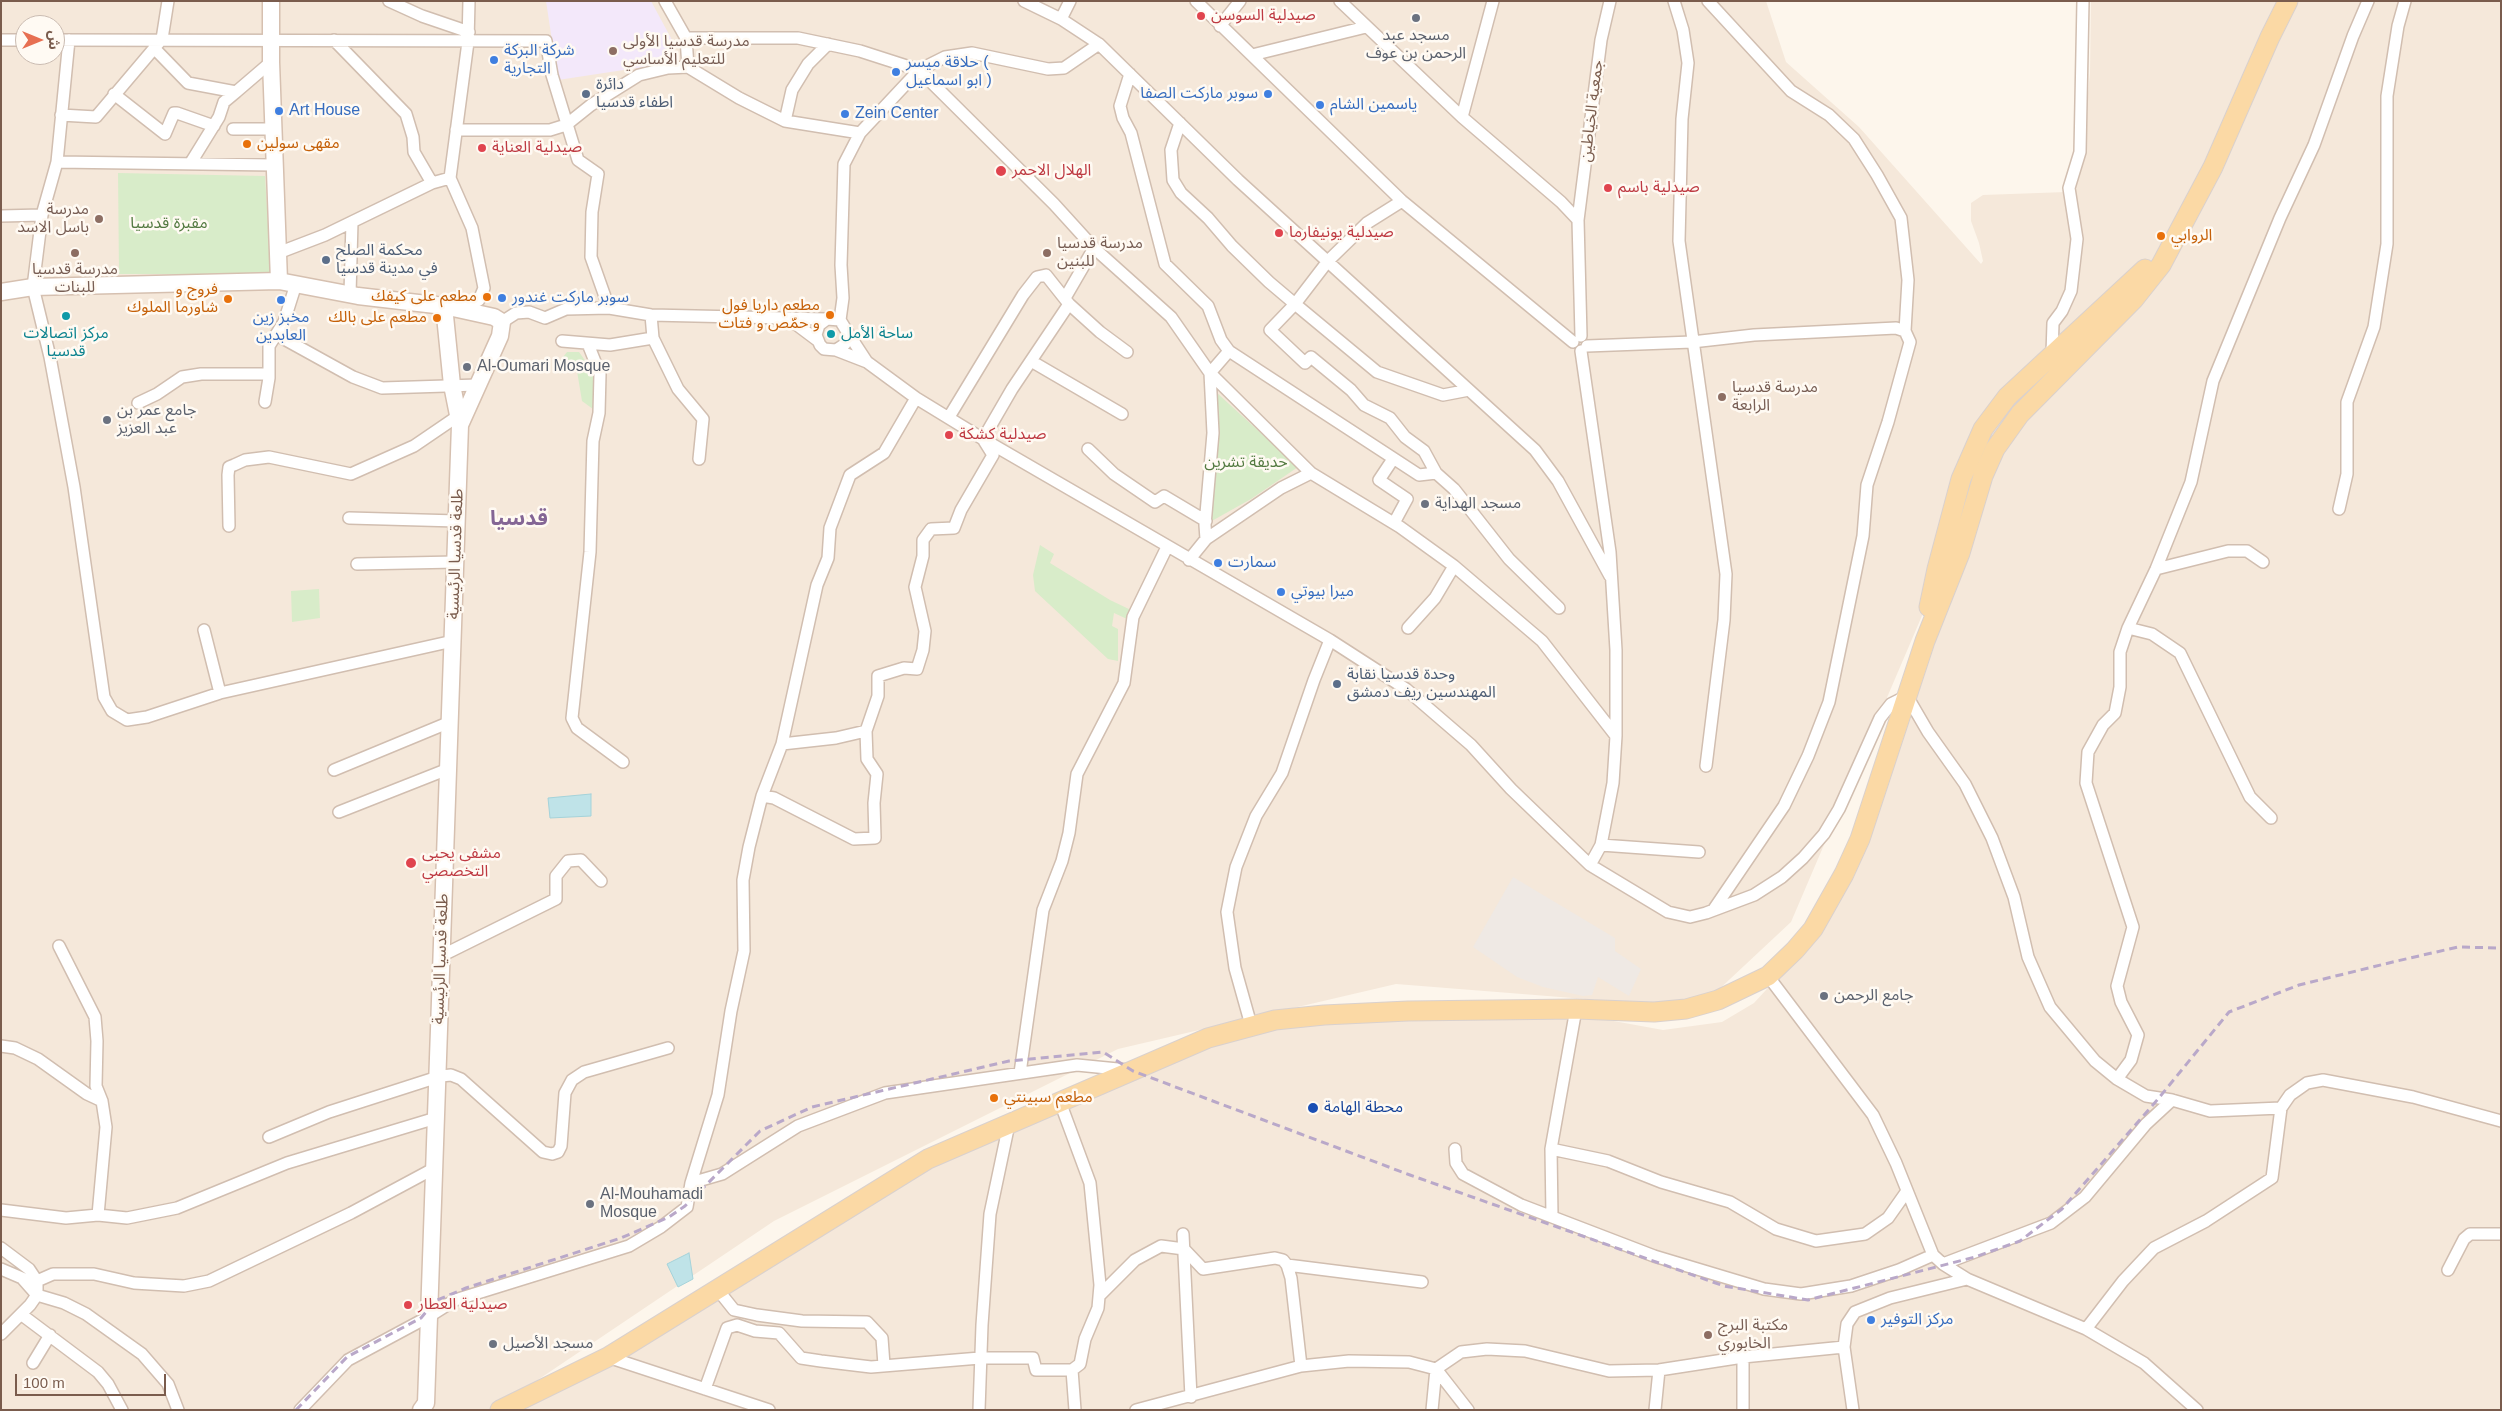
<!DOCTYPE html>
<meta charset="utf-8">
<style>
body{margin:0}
#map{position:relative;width:2502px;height:1411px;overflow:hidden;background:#fdf6ec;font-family:Arial,"Noto Sans Arabic",sans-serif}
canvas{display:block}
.frame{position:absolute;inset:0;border:2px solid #7a5c4d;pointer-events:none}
.north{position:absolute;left:15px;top:15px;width:50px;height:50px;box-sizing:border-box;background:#fffaf3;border:1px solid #cabbb1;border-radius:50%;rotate:90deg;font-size:14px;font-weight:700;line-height:20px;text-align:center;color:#7a5c4d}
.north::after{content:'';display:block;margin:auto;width:18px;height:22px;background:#e76f51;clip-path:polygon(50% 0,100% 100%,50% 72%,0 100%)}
.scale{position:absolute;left:15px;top:1374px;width:151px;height:22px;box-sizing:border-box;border:2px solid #7a5c4d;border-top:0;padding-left:6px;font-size:15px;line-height:18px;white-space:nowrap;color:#7a5c4d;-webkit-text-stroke:4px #fffaf3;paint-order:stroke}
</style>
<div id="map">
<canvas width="2502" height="1411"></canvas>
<div class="frame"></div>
<div class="north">ش</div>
<div class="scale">100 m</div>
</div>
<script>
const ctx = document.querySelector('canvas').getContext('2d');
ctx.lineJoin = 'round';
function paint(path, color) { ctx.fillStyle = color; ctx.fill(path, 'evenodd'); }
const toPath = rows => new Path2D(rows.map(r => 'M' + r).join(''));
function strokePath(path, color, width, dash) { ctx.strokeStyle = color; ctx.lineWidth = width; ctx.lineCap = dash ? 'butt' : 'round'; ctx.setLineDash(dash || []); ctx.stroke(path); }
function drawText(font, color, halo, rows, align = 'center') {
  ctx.font = font + ' Arial,"Noto Sans Arabic",sans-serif'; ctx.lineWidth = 5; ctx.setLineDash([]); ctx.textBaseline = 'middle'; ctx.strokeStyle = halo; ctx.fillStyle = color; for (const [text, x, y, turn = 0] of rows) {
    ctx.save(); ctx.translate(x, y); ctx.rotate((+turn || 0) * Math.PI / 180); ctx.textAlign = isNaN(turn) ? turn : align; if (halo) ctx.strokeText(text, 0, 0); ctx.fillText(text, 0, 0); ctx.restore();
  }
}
paint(toPath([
 [1,1,1766,1,1786,62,1859,127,1981,264,1983,261,1979,243,1971,221,1971,203,1983,195,2066,192,2084,133,2090,73,2091,1,2501,1,2501,1410,512,1410,839,1217,957,1154,1181,1046,1300,1018,1575,1014,1663,1030,1722,1022,1754,1003,1788,966,1817,919,1869,800,1926,619,1927,604,1791,922,1699,1008,1396,984,1118,1049,774,1221,493,1410,1,1410],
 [25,25,55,25,55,55,25,55]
]), '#f5e8da');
paint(toPath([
 [1513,877,1615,938,1615,951,1641,969,1629,996,1598,977,1592,995,1583,996,1543,987,1517,977,1473,947]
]), '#efe9e4');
paint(toPath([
 [546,1,651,1,672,40,676,62,558,80]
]), '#f3e8fa');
paint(toPath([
 [118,173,265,176,271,274,119,274],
 [567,352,579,352,599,380,597,400,593,409,582,401,577,371,557,373,560,361],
 [1217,393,1298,467,1251,499,1210,522],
 [1040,545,1054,554,1050,563,1110,600,1131,610,1127,619,1114,613,1112,626,1118,629,1118,661,1108,659,1035,591,1033,575],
 [319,589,320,618,292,622,291,591]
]), '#d8ecc9');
const water = toPath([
 [591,794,591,816,550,818,548,798,591,794],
 [689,1253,693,1279,678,1287,667,1264,689,1253]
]);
paint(water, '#bfe3e8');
strokePath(water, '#a5d3da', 1);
const minor = toPath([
 [389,1,422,16,469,32],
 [665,1,686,38,688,67],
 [1024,1,1061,19,1099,44,1238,180,1535,450,1558,481,1610,576],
 [1196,1,1402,201,1573,342],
 [1340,1,1462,117,1561,202,1578,220,1581,336],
 [1674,1,1683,30,1688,63,1682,119,1679,241,1726,574,1724,620,1706,766],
 [1708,1,1791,91,1829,115,1854,139,1877,175,1901,218,1908,280,1905,331],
 [1061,19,1070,1],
 [1220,26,1240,1],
 [686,38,798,38,860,51,919,70,1054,204,1094,248,1171,317,1210,373,1311,473,1400,527,1454,566,1542,641,1616,736],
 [1,40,25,40],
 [55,40,546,41,552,75,578,160,598,174,592,212,591,257,609,308],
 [69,40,57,162,42,215,33,287,50,357,74,487,104,697,112,711,127,720,147,717,220,693,453,641],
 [334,40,406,114,413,137,414,152,432,183],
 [154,48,188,83,236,92,271,62],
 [1252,55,1366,27],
 [1130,74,1120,106,1123,118,1131,133,1165,264,1208,306,1221,340,1229,351,1210,373,1213,433,1205,525,1206,539],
 [114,94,165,134,174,113,177,113,214,126],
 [61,115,96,117,162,39,168,1],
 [1462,117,1493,1],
 [785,121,792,90,808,64,828,44],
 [1180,123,1171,150,1173,180,1181,193,1208,218,1232,246,1269,282,1295,304,1270,330,1305,363,1311,357,1351,390,1364,405,1390,418,1405,437,1424,451,1436,473],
 [233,129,273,129],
 [456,130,550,130,566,125,591,105,639,75,668,68,688,67,739,98,785,121,860,133],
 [57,162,274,165],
 [190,164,219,117,224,102,236,92],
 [1402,201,1367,223,1328,261,1295,304,1377,372,1443,395,1469,390],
 [1,216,42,215],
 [1578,220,1601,40,1610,1],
 [278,253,325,235,432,183,450,178],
 [350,294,352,222],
 [1065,298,1094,248],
 [459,310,479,300,484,288,472,228,450,178,468,42,469,1],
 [651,315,653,338,678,389,703,419,699,459],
 [789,319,817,340],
 [840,320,843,298,841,265,844,164,860,133,919,70,945,57,972,53,1048,69,1064,68,1099,44],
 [502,322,516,313,529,312,545,318,566,309,609,308,651,315,827,319],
 [848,333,867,362],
 [277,335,353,377,382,388,478,385],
 [562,341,610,345,653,338],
 [588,344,600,374,599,413,593,441,590,552,572,718,577,728,623,762],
 [1587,346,1692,342,1754,335,1896,328,1905,331,1910,342,1888,422,1867,485,1863,536,1829,702,1808,756,1784,806,1714,909],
 [836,350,845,344,848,333,840,320,827,319,819,325,816,335,820,345,824,349,836,350,867,362,916,398,983,439,1330,640,1406,689,1471,745,1511,789,1590,865,1601,845,1613,783,1616,736,1616,650,1610,552,1581,351],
 [1229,351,1419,475,1436,473,1454,489,1509,559,1559,608],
 [2052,354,2053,323,2062,311,2071,291,2077,239,2069,188,2080,152,2083,1],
 [1031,361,1122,414],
 [265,402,269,378,269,346,284,322,296,284],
 [138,403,157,394,182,377,201,374,268,374],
 [949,417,1023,295,1037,277,1046,275,1069,304],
 [1088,449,1114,474,1155,502,1164,496,1206,521],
 [1393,459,1379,480,1407,499,1394,523],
 [2339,509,2347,474,2347,402,2374,327,2387,244,2387,96,2398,26,2405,1],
 [349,518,457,521],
 [229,526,228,475,229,467,234,465,245,460,269,457,351,474,414,446,458,416],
 [1189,560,1206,539,1281,488,1311,473],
 [357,564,456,562],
 [2156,569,2228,551,2247,551,2263,562],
 [1408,628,1435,598,1454,566],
 [2128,628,2152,634,2180,653,2250,797,2271,818],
 [204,630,220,693],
 [782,744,836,738,866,731],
 [334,770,450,722],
 [762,796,774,798,854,839,875,838,874,803,877,774,867,759,866,731,878,696,878,676,904,668,917,669,923,650,925,631,915,587,923,556,923,540,931,529,954,528,961,510,993,455,983,439,1012,389,1069,304,1100,332,1127,352],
 [339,812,448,769],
 [1601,845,1699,852],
 [1590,865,1668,912,1690,917,1706,913,1754,895,1782,877,1803,858,1824,834,1839,809,1880,718,1891,704,1907,696,1928,732,1965,784,1992,838,2014,897,2028,957,2050,1007,2095,1061,2117,1079,2146,1096,2172,1100,2210,1111,2281,1108,2290,1095,2307,1083,2323,1080,2413,1097,2501,1121],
 [59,946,95,1017,97,1041,96,1086,102,1101,106,1127,98,1215],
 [441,956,556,899,556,876,568,861,581,860,601,881],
 [1768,976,1873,1115,1896,1163,1933,1255,1943,1264,1967,1279],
 [1576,1009,1551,1149,1608,1161,1661,1182,1730,1202,1776,1229,1816,1241,1865,1234,1888,1218,1907,1191],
 [1251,1025,1235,968,1227,912,1236,867,1256,816,1282,773,1314,680,1330,640],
 [1,1046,15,1048,38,1059,87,1094,102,1101],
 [1020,1073,1043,910,1062,861,1069,833,1077,774,1124,683,1133,617,1167,547],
 [2117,1079,2131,1060,2138,1035,2121,1002,2117,986,2133,927,2086,783,2088,752,2103,725,2115,713,2120,687,2120,652,2128,628,2156,569,2191,482,2213,381,2280,218,2314,145,2353,36,2368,1],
 [1060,1102,1090,1183,1100,1285,1098,1308,1085,1339,1080,1364,1072,1370,1075,1410],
 [269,1137,329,1112,441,1076,451,1075,461,1079,543,1152,552,1154,558,1152,561,1146,565,1093,572,1080,584,1072,668,1048],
 [1455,1149,1456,1163,1463,1174,1521,1205,1654,1256,1764,1289,1801,1294,1851,1286,1899,1270,1933,1255],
 [1551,1149,1552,1216],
 [691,1183,718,1095,731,1011,744,951,743,880,749,847,762,796,782,744,817,585,828,558,830,528,850,475,884,453,916,398],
 [1,1210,66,1218,98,1215,127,1218,177,1208,287,1163,436,1118],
 [1183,1234,1191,1397],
 [1,1248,29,1269,37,1281,37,1295,30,1305,1,1334],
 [1943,1264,2051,1223,2085,1197,2146,1124,2172,1100],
 [1,1269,22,1278,37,1295,64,1303,86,1314,142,1354,168,1384,178,1410],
 [2448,1270,2464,1239,2470,1234,2501,1234],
 [37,1281,53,1274,94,1274,134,1283,184,1286,209,1281,351,1213,433,1169],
 [718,1290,734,1310,757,1315,802,1321,867,1322,882,1338,884,1365],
 [1099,1296,1135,1260,1161,1246,1184,1249,1203,1269,1275,1258,1283,1260,1287,1265],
 [22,1315,98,1372,108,1384,122,1410],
 [2086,1329,2123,1281,2154,1248,2206,1221,2272,1178,2281,1108],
 [608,1357,769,1410],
 [1743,1357,1743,1410],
 [33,1363,50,1335],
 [1301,1366,1291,1278,1287,1265,1422,1282],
 [705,1389,727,1328,737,1325,755,1331,779,1333,801,1358,821,1361,871,1367,980,1358,1033,1358,1036,1370,1072,1370],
 [300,1410,348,1360,428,1317,455,1300,629,1246,661,1227,687,1207,691,1183,722,1174,798,1126,885,1093,1077,1065,1128,1070],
 [979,1410,982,1325,990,1214,1009,1124],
 [1136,1410,1301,1366,1349,1361,1409,1362,1436,1369,1468,1410],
 [1432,1410,1436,1369,1461,1352,1487,1349,1525,1351,1609,1371,1659,1370,1743,1357,1844,1347],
 [1655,1410,1659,1370],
 [1853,1410,1844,1347,1847,1324,1855,1312,1890,1298,1967,1279,2086,1329,2144,1363,2197,1410]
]);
const secondary = toPath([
 [271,1,271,62,279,281],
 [1,292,33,287,279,281,358,296,444,306,494,317,502,322,500,336,460,425],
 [421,1410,426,1403,460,425,452,385,444,306]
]);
const primary = toPath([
 [1929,607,1937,569,1961,479,1983,429,2007,397,2145,269],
 [500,1410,608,1357,928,1159,1208,1038,1275,1020,1324,1015,1408,1011,1576,1009,1654,1012,1686,1009,1718,1000,1768,976,1795,950,1813,929,1844,874,1860,839,1925,641,1960,553,1983,476,1995,449,2020,414,2134,299,2161,265,2213,167,2270,37,2288,1]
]);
strokePath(minor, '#d1beb0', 14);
strokePath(secondary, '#d6c0b0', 19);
strokePath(primary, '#dad1cd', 21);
strokePath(minor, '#fff', 11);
strokePath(secondary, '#fff', 16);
strokePath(primary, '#fbd9a5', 19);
strokePath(toPath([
 [296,1410,347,1357,421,1318,435,1301,466,1288,621,1238,669,1217,685,1206,760,1131,812,1107,1009,1061,1103,1052,1133,1071,1410,1175,1724,1286,1808,1300,1975,1257,2020,1241,2062,1209,2158,1099,2229,1012,2299,985,2397,961,2458,947,2501,948]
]), '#b9a8c9', 3, [8, 5]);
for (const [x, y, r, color] of [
 [1201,16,5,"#e0444e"],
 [1416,18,5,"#6b7280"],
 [613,51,5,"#8d6e63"],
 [494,60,5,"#3f7fe0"],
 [896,72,5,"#3f7fe0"],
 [586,94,5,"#5c6f8a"],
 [1268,94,5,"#3f7fe0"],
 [1320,105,5,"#3f7fe0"],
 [279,111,5,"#3f7fe0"],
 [845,114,5,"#3f7fe0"],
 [247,144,5,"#e8710a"],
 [482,148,5,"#e0444e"],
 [1001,171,6,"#e0444e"],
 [1608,188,5,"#e0444e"],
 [99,219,5,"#8d6e63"],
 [1279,233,5,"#e0444e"],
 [2161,236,5,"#e8710a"],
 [75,253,5,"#8d6e63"],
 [1047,253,5,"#8d6e63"],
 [326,260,5,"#5c6f8a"],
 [487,297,5,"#e8710a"],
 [502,298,5,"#3f7fe0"],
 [228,299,5,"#e8710a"],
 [281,300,5,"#3f7fe0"],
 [830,315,5,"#e8710a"],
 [66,316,5,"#0f9aa8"],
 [437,318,5,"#e8710a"],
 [831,334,5,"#0f9aa8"],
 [467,367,5,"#6b7280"],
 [1722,397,5,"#8d6e63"],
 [107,420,5,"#6b7280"],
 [949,435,5,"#e0444e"],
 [1425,504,5,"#6b7280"],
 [1218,563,5,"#3f7fe0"],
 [1281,592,5,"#3f7fe0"],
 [1337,684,5,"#5c6f8a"],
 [411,863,6,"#e0444e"],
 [1824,996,5,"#6b7280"],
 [994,1098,5,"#e8710a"],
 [1313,1108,6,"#1a4fb4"],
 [590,1204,5,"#6b7280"],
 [408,1305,5,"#e0444e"],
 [1871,1320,5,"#3f7fe0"],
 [1708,1335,5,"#8d6e63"],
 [493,1344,5,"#6b7280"]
]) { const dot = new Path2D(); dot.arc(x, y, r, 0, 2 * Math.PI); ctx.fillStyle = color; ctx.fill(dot); strokePath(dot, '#fffaf3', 2); }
drawText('16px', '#be3a42', '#fffaf3', [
 ["صيدلية السوسن",1211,16],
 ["صيدلية العناية",492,148],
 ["الهلال الاحمر",1012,171],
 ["صيدلية باسم",1618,188],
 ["صيدلية يونيفارما",1289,233],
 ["صيدلية كشكة",959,435],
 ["مشفى يحيى",422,854],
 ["التخصصي",422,872],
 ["صيدلية العطار",418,1305]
], 'left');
drawText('16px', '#5b616d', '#fffaf3', [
 ["مسجد عبد",1416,36,"center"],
 ["الرحمن بن عوف",1416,54,"center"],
 ["Al-Oumari Mosque",477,367],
 ["جامع عمر بن",117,411],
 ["عبد العزيز",117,429],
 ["مسجد الهداية",1435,504],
 ["جامع الرحمن",1834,996],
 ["Al-Mouhamadi",600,1195],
 ["Mosque",600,1213],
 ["مسجد الأصيل",503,1344]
], 'left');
drawText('16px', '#785e54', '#fffaf3', [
 ["مدرسة قدسيا الأولى",623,42],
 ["للتعليم الأساسي",623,60],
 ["مدرسة",89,210,"right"],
 ["باسل الاسد",89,228,"right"],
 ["مدرسة قدسيا",1057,244],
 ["للبنين",1057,262],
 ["مدرسة قدسيا",75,270,"center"],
 ["للبنات",75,288,"center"],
 ["مدرسة قدسيا",1732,388],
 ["الرابعة",1732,406],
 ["مكتبة البرج",1718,1326],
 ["الخابوري",1718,1344]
], 'left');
drawText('16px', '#366cbe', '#fffaf3', [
 ["شركة البركة",504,51],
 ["التجارية",504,69],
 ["حلاقة ميسر (",906,63],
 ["ابو اسماعيل )",906,81],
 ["سوبر ماركت الصفا",1258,94,"right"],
 ["ياسمين الشام",1330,105],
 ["Art House",289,111],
 ["Zein Center",855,114],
 ["سوبر ماركت غندور",512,298],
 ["مخبز زين",281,318,"center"],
 ["العابدين",281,336,"center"],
 ["سمارت",1228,563],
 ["ميرا بيوتي",1291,592],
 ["مركز التوفير",1881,1320]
], 'left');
drawText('16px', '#4e5e75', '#fffaf3', [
 ["دائرة",596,85],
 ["اطفاء قدسيا",596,103],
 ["محكمة الصلح",336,251],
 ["في مدينة قدسيا",336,269],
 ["وحدة قدسيا نقابة",1347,675],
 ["المهندسين ريف دمشق",1347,693]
], 'left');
drawText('16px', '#7a5c4d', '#fffaf3', [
 ["جمعية الخياطين",1592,111,-83],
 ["طلعة قدسيا الرئيسية",456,554,-88],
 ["طلعة قدسيا الرئيسية",441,959,-88]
]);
drawText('16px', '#c56008', '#fffaf3', [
 ["مقهى سولين",257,144,"left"],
 ["الروابي",2171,236,"left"],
 ["فروج و",218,290],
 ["شاورما الملوك",218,308],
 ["مطعم على كيفك",477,297],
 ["مطعم داريا فول",820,306],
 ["و حمّص و فتات",820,324],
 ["مطعم على بالك",427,318],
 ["مطعم سبينتي",1004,1098,"left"]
], 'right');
drawText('16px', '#537a41', '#fffaf3', [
 ["مقبرة قدسيا",169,224],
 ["حديقة تشرين",1246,463]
]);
drawText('16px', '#0d838f', '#fffaf3', [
 ["مركز اتصالات",66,334],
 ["قدسيا",66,352],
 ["ساحة الأمل",841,334,"left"]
]);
drawText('16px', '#164399', '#fffaf3', [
 ["محطة الهامة",1324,1108]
], 'left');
drawText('bold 21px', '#846695', '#fffaf3', [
 ["قدسيا",519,519]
]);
</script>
